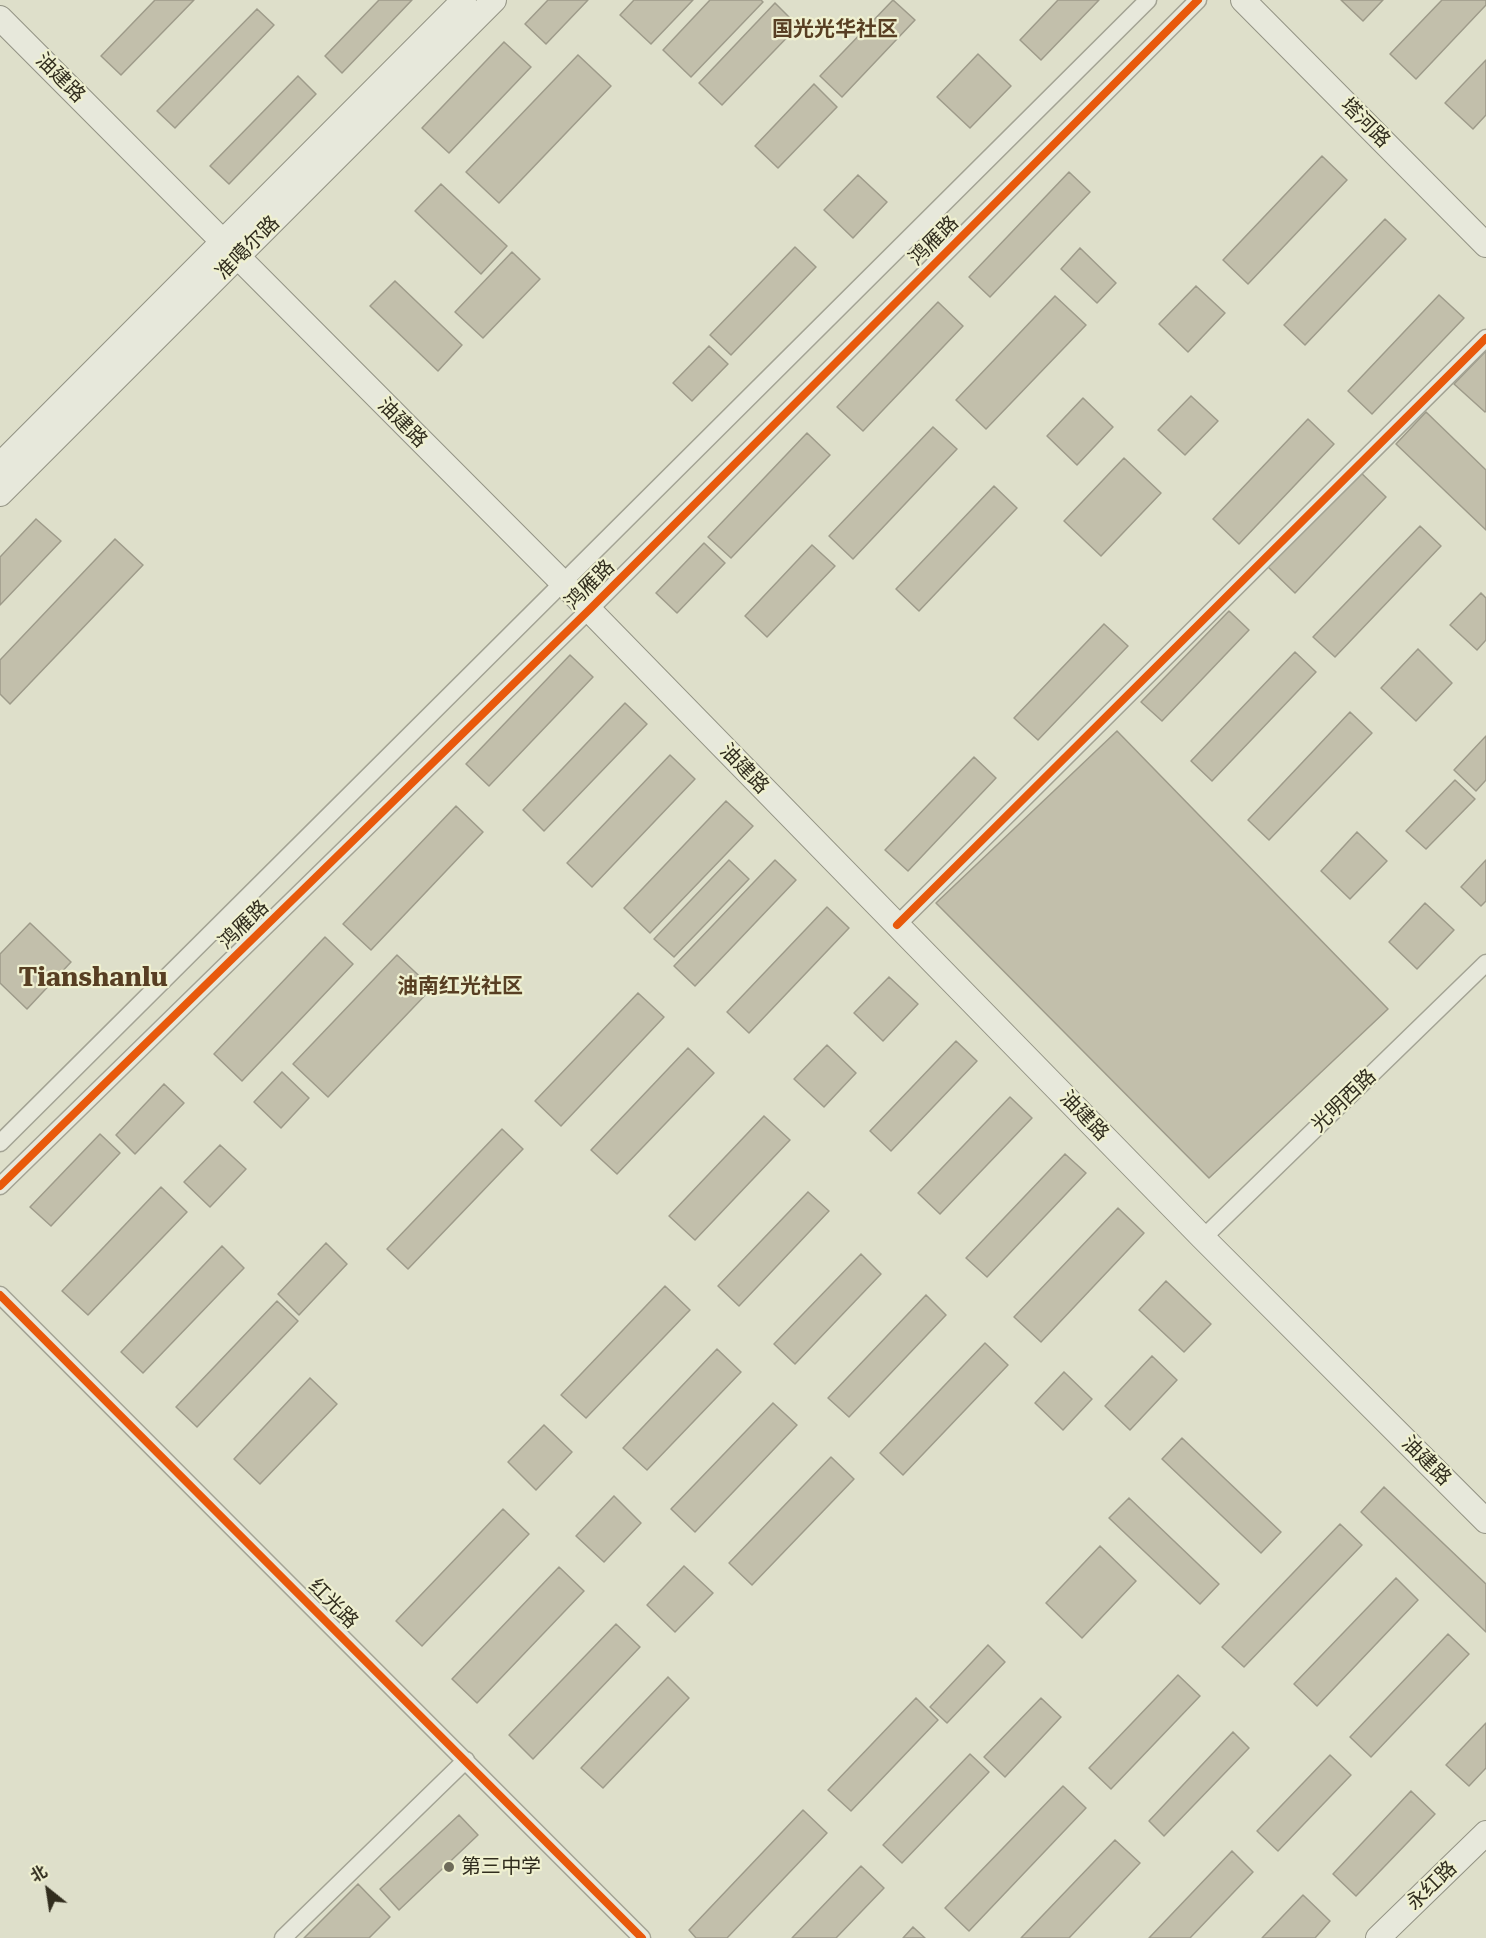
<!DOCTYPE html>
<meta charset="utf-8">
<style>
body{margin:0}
#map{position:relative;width:1486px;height:1938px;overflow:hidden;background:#dedfca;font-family:"Roboto Serif","Noto Sans SC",serif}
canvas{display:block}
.north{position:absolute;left:18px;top:1860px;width:60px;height:60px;-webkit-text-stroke:4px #eff0d0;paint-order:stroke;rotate:330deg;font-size:16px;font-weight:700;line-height:24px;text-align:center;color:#312d1e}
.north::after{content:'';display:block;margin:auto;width:21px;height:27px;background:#312d1e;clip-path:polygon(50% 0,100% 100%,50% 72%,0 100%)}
</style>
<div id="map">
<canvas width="1486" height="1938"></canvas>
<div class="north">北</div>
</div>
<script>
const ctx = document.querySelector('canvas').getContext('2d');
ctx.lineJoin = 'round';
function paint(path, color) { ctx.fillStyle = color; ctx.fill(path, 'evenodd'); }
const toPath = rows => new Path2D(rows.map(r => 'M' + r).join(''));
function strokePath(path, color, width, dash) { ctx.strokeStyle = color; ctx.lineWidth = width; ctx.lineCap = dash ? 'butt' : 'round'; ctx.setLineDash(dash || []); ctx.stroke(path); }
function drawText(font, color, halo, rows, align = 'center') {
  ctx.font = font + ' "Roboto Serif","Noto Sans SC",serif'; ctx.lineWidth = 4.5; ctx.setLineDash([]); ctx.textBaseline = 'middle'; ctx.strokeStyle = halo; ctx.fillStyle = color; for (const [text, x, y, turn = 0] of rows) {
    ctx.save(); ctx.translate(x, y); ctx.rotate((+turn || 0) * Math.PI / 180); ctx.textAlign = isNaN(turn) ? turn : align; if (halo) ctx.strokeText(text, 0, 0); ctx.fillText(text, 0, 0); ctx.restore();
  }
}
const building = toPath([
 [155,0,194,0,121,75,101,56,155,0],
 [379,0,412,0,342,73,325,56,379,0],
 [548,0,588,0,546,44,525,24,548,0],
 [634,0,693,0,651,44,620,15,634,0],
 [710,0,761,0,763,2,691,77,663,50,710,0],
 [893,0,915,20,842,97,820,76,893,0],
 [1058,0,1099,0,1041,60,1020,40,1058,0],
 [1341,0,1383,0,1363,21,1341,0],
 [1442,0,1486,0,1486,5,1416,79,1390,54,1442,0],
 [775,3,798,26,722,105,699,83,775,3],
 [257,9,274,25,175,128,157,111,257,9],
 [504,42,531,67,449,153,422,128,504,42],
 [978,54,1011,86,970,128,937,97,978,54],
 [578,55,611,86,499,203,466,172,578,55],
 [1486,60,1486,115,1473,129,1445,103,1486,60],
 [298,76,316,94,229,184,210,166,298,76],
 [814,84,837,107,778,168,755,146,814,84],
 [1322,156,1347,180,1248,284,1223,260,1322,156],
 [1069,172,1090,192,990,297,969,277,1069,172],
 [858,175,887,202,853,238,824,210,858,175],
 [441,184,507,246,481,274,415,211,441,184],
 [1385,219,1406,239,1305,345,1284,325,1385,219],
 [795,247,816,267,731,355,710,335,795,247],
 [1080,248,1116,283,1097,303,1061,269,1080,248],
 [512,252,540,279,483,338,455,312,512,252],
 [395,281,462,345,438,371,370,306,395,281],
 [1196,286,1225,313,1188,352,1159,324,1196,286],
 [1439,295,1464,318,1372,414,1348,391,1439,295],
 [1055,296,1086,325,986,429,956,400,1055,296],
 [938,302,963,326,863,431,837,407,938,302],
 [709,346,728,364,692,401,673,383,709,346],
 [1486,351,1486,411,1485,412,1454,384,1486,351],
 [1191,396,1218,421,1185,455,1158,430,1191,396],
 [1083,398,1113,427,1077,465,1047,436,1083,398],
 [1426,412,1486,470,1486,530,1396,444,1426,412],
 [1308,419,1334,444,1239,544,1213,519,1308,419],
 [933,427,957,449,853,559,829,536,933,427],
 [807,433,830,455,731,558,708,537,807,433],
 [1124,458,1161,493,1101,556,1064,521,1124,458],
 [1357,469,1386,497,1295,593,1266,565,1357,469],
 [994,486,1017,508,919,611,896,589,994,486],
 [36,519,61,541,0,605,0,557,36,519],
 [1420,526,1441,546,1335,657,1313,637,1420,526],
 [115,539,143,565,10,704,0,694,0,660,115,539],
 [704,543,725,563,677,613,656,593,704,543],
 [812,545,835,566,767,637,745,616,812,545],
 [1481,593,1486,598,1486,640,1477,650,1450,625,1481,593],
 [1229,611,1249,630,1162,721,1141,702,1229,611],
 [1104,624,1128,646,1038,740,1014,718,1104,624],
 [1418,649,1452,683,1416,721,1381,688,1418,649],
 [1295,652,1316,672,1212,781,1191,761,1295,652],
 [570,655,593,677,489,786,466,764,570,655],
 [625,703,647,724,544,831,523,810,625,703],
 [1350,712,1372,733,1269,840,1248,820,1350,712],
 [1117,731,1388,1009,1209,1178,936,903,1117,731],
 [1486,736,1486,780,1476,791,1454,770,1486,736],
 [670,755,695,779,592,887,567,863,670,755],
 [974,757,996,778,908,871,885,850,974,757],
 [1455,780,1475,799,1426,849,1406,831,1455,780],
 [726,801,753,826,650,933,624,908,726,801],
 [456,806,483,832,371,950,343,924,456,806],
 [1357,832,1387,861,1350,899,1321,871,1357,832],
 [729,860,749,879,674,957,654,939,729,860],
 [775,860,796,880,695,986,674,966,775,860],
 [1486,860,1486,901,1481,906,1461,887,1486,860],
 [1425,903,1454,930,1417,969,1389,942,1425,903],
 [827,907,849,928,749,1033,727,1012,827,907],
 [30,923,71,962,27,1009,0,983,0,954,30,923],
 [325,937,353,964,242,1081,214,1054,325,937],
 [397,955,432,988,328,1097,293,1064,397,955],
 [889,977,918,1004,883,1041,854,1013,889,977],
 [638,993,664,1017,561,1126,535,1101,638,993],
 [956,1041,977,1061,891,1151,870,1131,956,1041],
 [827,1045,856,1073,824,1107,794,1079,827,1045],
 [688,1048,714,1073,617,1174,591,1150,688,1048],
 [282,1072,309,1098,281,1128,254,1102,282,1072],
 [164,1084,184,1103,135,1154,116,1135,164,1084],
 [1010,1097,1032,1118,940,1214,918,1193,1010,1097],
 [764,1116,790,1140,695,1240,669,1216,764,1116],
 [502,1129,523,1149,408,1269,387,1249,502,1129],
 [100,1134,120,1153,51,1226,30,1207,100,1134],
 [220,1145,246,1169,210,1207,184,1182,220,1145],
 [1065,1154,1086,1173,987,1277,966,1258,1065,1154],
 [161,1187,187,1212,88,1315,62,1291,161,1187],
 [808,1192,829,1211,739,1306,718,1286,808,1192],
 [1118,1208,1144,1233,1041,1342,1014,1317,1118,1208],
 [326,1243,347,1264,299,1315,278,1294,326,1243],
 [222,1246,244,1268,143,1373,121,1352,222,1246],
 [861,1254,881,1274,795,1364,774,1344,861,1254],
 [1166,1281,1211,1324,1184,1352,1139,1310,1166,1281],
 [665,1286,690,1310,586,1418,561,1395,665,1286],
 [926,1295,946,1315,849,1417,828,1398,926,1295],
 [277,1301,298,1321,197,1427,176,1407,277,1301],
 [985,1343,1008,1365,903,1475,880,1453,985,1343],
 [717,1349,741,1372,647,1470,623,1448,717,1349],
 [1152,1356,1177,1380,1130,1430,1105,1406,1152,1356],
 [1064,1372,1092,1399,1063,1430,1035,1403,1064,1372],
 [310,1378,337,1404,260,1484,234,1459,310,1378],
 [773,1403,797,1425,695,1532,671,1509,773,1403],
 [544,1425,572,1452,536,1490,508,1462,544,1425],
 [1182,1438,1281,1532,1261,1553,1162,1459,1182,1438],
 [831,1457,854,1479,752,1585,729,1563,831,1457],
 [1384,1487,1486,1584,1486,1632,1361,1512,1384,1487],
 [614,1496,641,1523,604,1562,576,1536,614,1496],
 [1129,1498,1219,1584,1200,1604,1109,1518,1129,1498],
 [503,1509,529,1534,422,1646,396,1621,503,1509],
 [1340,1524,1362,1545,1244,1667,1222,1647,1340,1524],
 [1100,1546,1136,1581,1082,1638,1046,1603,1100,1546],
 [684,1566,713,1593,675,1632,647,1605,684,1566],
 [559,1567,584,1591,477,1703,452,1679,559,1567],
 [1396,1578,1418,1600,1317,1706,1294,1684,1396,1578],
 [616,1624,640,1647,533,1759,509,1735,616,1624],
 [1448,1634,1469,1654,1371,1757,1350,1737,1448,1634],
 [988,1645,1005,1662,947,1723,930,1707,988,1645],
 [1178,1675,1200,1696,1111,1789,1089,1768,1178,1675],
 [668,1677,689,1698,603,1788,581,1768,668,1677],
 [916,1698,938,1720,851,1811,828,1790,916,1698],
 [1041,1698,1061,1717,1005,1777,984,1757,1041,1698],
 [1486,1723,1486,1768,1469,1786,1446,1765,1486,1723],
 [1233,1732,1249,1748,1164,1836,1149,1821,1233,1732],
 [970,1754,989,1772,902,1863,883,1845,970,1754],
 [1330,1755,1351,1775,1278,1851,1257,1831,1330,1755],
 [1063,1786,1086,1808,969,1931,945,1908,1063,1786],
 [1411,1791,1435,1814,1356,1896,1333,1874,1411,1791],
 [803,1810,827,1833,727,1938,696,1938,689,1930,803,1810],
 [459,1815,478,1835,399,1910,380,1889,459,1815],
 [1115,1840,1140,1863,1069,1938,1021,1938,1115,1840],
 [1232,1851,1253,1872,1190,1938,1149,1938,1232,1851],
 [861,1866,884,1888,836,1938,792,1938,861,1866],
 [358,1884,390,1917,369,1938,304,1938,358,1884],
 [1303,1895,1330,1921,1315,1938,1262,1938,1303,1895],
 [913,1927,925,1938,903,1938,913,1927]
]);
paint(building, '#c2bfab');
strokePath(building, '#9e9b8a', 1.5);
const street = toPath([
 [897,925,1486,338],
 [0,1143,1148,0],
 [0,1186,589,610,1198,0],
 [1203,1238,1486,963],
 [0,1295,642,1938],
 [283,1938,466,1760]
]);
const secondary = toPath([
 [1243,0,1486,245],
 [0,18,563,583,1203,1238,1486,1521],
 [0,465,464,0],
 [0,494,494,0],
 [1378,1938,1486,1833]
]);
strokePath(street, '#a3a394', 19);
strokePath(secondary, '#939384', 26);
strokePath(street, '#e7e8db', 16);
strokePath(secondary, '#e7e8db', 24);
strokePath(toPath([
 [897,925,1486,338],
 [0,1186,589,610,1198,0],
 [0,1295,642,1938]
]), '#e8590c', 8);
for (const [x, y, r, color] of [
 [449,1867,6,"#6e6b5a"]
]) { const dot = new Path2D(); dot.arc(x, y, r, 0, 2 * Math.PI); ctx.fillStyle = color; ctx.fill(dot); strokePath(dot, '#eff0d0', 2); }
drawText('20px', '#312d1e', '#eff0d0', [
 ["油建路",60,78,45],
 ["塔河路",1365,123,45],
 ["鸿雁路",934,241,-45],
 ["准噶尔路",248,248,-45],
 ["油建路",402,423,45],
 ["鸿雁路",590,585,-45],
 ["油建路",744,769,46],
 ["鸿雁路",244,925,-44],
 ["光明西路",1344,1101,-44],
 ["油建路",1084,1116,46],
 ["油建路",1426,1461,45],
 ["红光路",333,1604,45],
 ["永红路",1432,1886,-44]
]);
drawText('20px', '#312d1e', '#eff0d0', [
 ["第三中学",461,1867]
], 'left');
drawText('bold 21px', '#583f23', '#eff0d0', [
 ["国光光华社区",835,30],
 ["油南红光社区",460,987]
]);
drawText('bold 26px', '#583f23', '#eff0d0', [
 ["Tianshanlu",93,978]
]);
</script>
